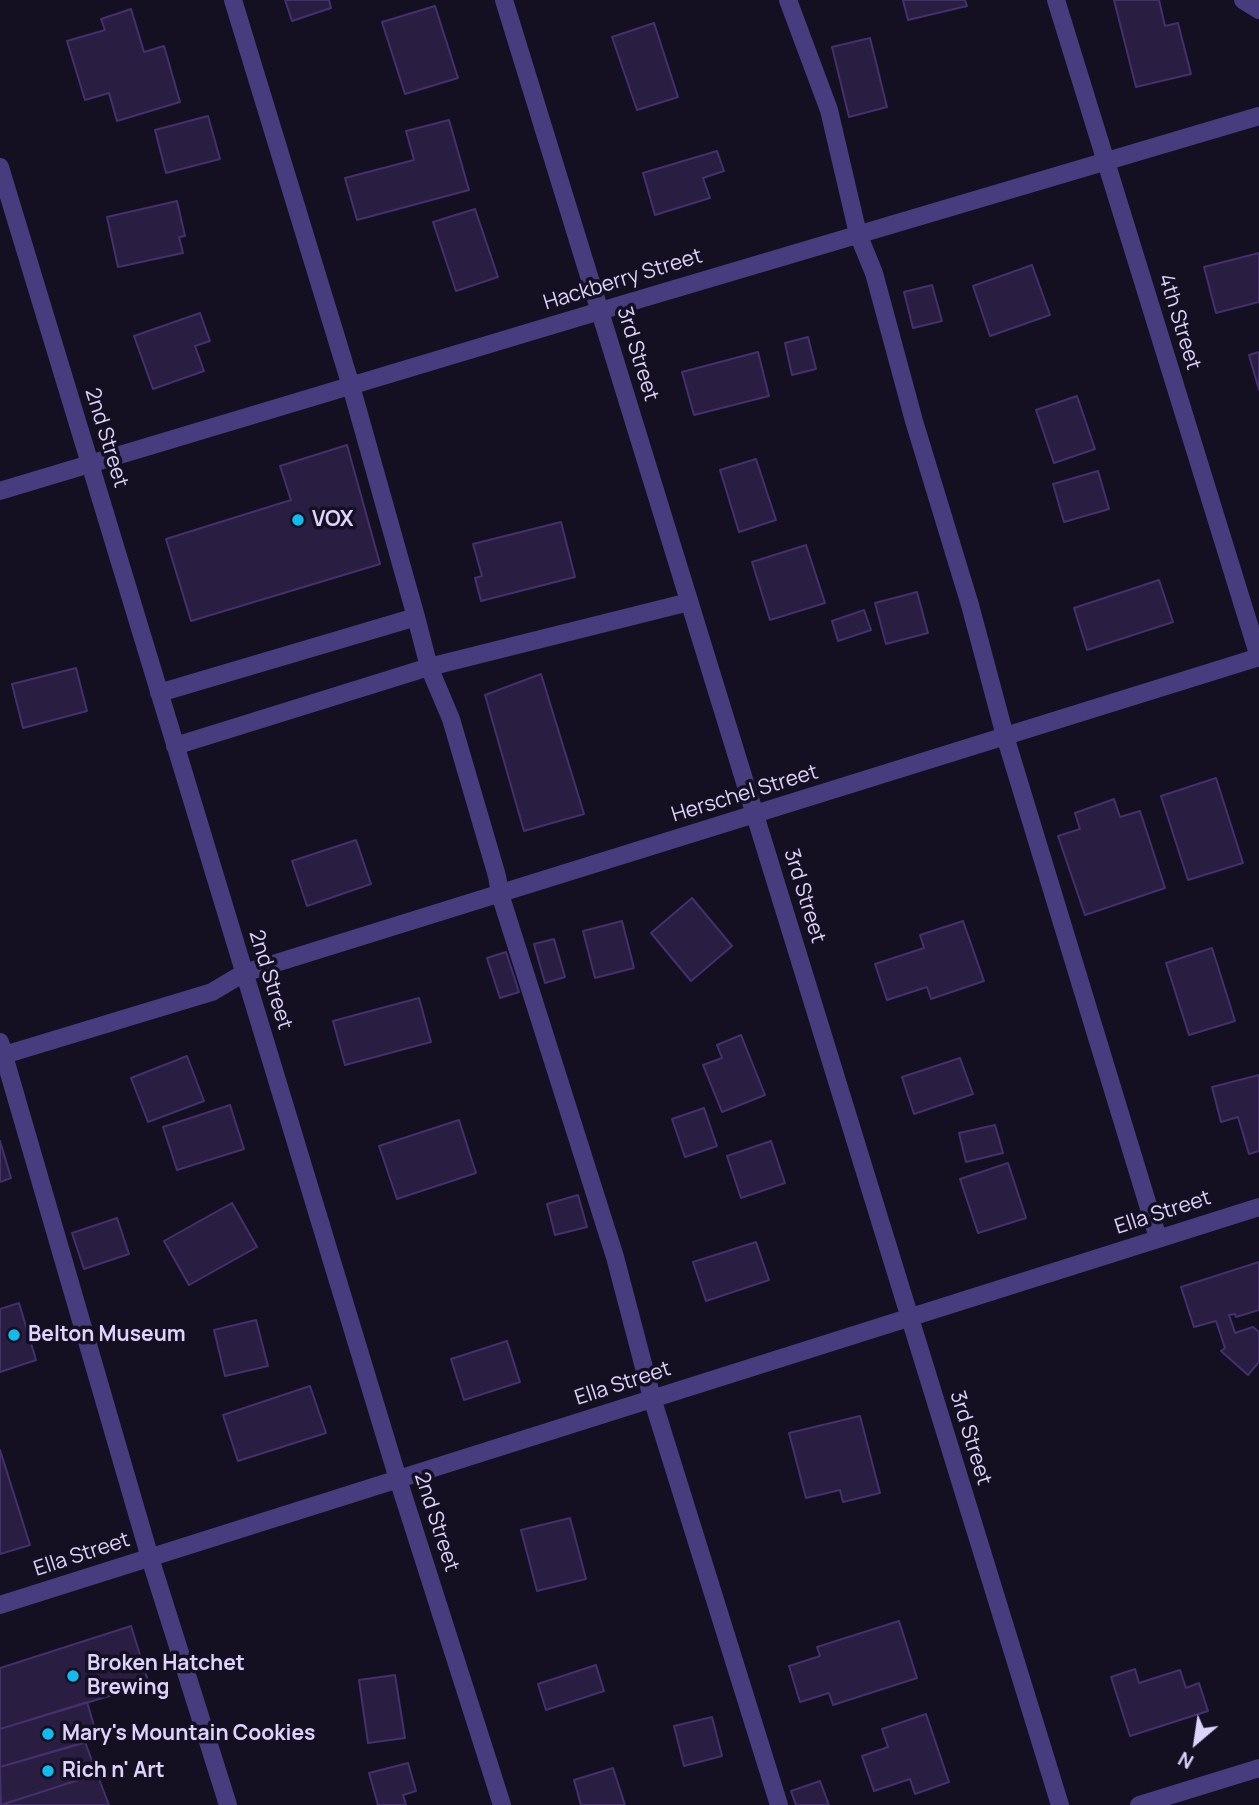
<!DOCTYPE html>
<style>
body{margin:0}
#map{position:relative;width:1259px;height:1805px;overflow:hidden;background:#150f22;font-family:Manrope,sans-serif}
canvas{display:block}
.north{position:absolute;left:1161px;top:1707px;width:70px;height:70px;-webkit-text-stroke:5px #150f22;paint-order:stroke;rotate:209deg;font-size:19px;font-weight:700;line-height:28px;text-align:center;color:#ddd3fc}
.north::after{content:'';display:block;margin:auto;width:24px;height:32px;background:#ddd3fc;clip-path:polygon(50% 0,100% 100%,50% 72%,0 100%)}
</style>
<div id="map">
<canvas width="1259" height="1805"></canvas>
<div class="north">N</div>
</div>
<script>
const ctx = document.querySelector('canvas').getContext('2d');
ctx.lineJoin = 'round';
function paint(path, color) { ctx.fillStyle = color; ctx.fill(path, 'evenodd'); }
const toPath = rows => new Path2D(rows.map(r => 'M' + r).join(''));
function strokePath(path, color, width, dash) { ctx.strokeStyle = color; ctx.lineWidth = width; ctx.lineCap = dash ? 'butt' : 'round'; ctx.setLineDash(dash || []); ctx.stroke(path); }
function drawText(font, color, halo, rows, align = 'center') {
  ctx.font = font + ' Manrope,sans-serif'; ctx.lineWidth = 7; ctx.setLineDash([]); ctx.textBaseline = 'middle'; ctx.strokeStyle = halo; ctx.fillStyle = color; for (const [text, x, y, turn = 0] of rows) {
    ctx.save(); ctx.translate(x, y); ctx.rotate((+turn || 0) * Math.PI / 180); ctx.textAlign = isNaN(turn) ? turn : align; if (halo) ctx.strokeText(text, 0, 0); ctx.fillText(text, 0, 0); ctx.restore();
  }
}
const building = toPath([
 [285,0,329,0,331,8,292,21,285,0],
 [903,0,965,0,967,6,908,20,903,0],
 [1114,0,1159,0,1165,26,1178,23,1191,74,1136,87,1114,0],
 [435,6,458,78,405,94,382,22,435,6],
 [131,9,144,52,164,46,180,102,117,121,109,93,85,100,67,41,105,30,101,19,131,9],
 [654,23,678,97,637,110,612,37,654,23],
 [870,38,887,107,849,117,832,47,870,38],
 [208,116,220,159,166,173,155,130,208,116],
 [449,120,469,190,357,220,345,178,414,160,406,131,449,120],
 [717,151,724,171,703,178,710,198,655,215,643,173,717,151],
 [177,201,185,236,179,237,183,253,118,267,107,217,177,201],
 [475,209,498,277,456,291,433,222,475,209],
 [1259,253,1259,302,1216,313,1204,267,1259,253],
 [1032,265,1050,315,990,336,973,286,1032,265],
 [932,285,942,321,913,328,904,292,932,285],
 [200,313,210,341,195,346,204,371,153,389,134,336,200,313],
 [808,337,816,369,792,375,785,343,808,337],
 [758,352,769,396,694,415,682,372,758,352],
 [1259,352,1259,390,1249,355,1259,352],
 [1077,396,1095,449,1054,463,1036,410,1077,396],
 [347,445,380,564,191,621,166,539,291,500,280,466,347,445],
 [756,459,776,520,739,532,720,470,756,459],
 [1098,471,1109,509,1064,522,1053,484,1098,471],
 [561,522,575,577,481,601,475,578,482,576,473,544,561,522],
 [806,545,825,603,770,620,752,562,806,545],
 [1159,580,1173,622,1087,650,1074,608,1159,580],
 [917,592,928,633,886,644,875,603,917,592],
 [864,610,871,630,838,641,832,621,864,610],
 [76,668,87,711,23,728,12,684,76,668],
 [541,674,584,814,524,831,485,695,541,674],
 [1216,778,1243,863,1188,880,1161,796,1216,778],
 [1114,799,1120,817,1140,811,1165,888,1085,915,1058,836,1080,829,1075,813,1114,799],
 [356,840,371,884,307,906,292,861,356,840],
 [692,898,732,946,691,981,651,933,692,898],
 [622,921,634,968,595,978,583,931,622,921],
 [963,921,984,981,931,999,927,987,887,1000,875,964,924,948,920,935,963,921],
 [554,939,565,977,545,983,534,944,554,939],
 [1212,948,1235,1021,1189,1035,1166,963,1212,948],
 [506,952,519,992,500,998,487,958,506,952],
 [419,998,431,1042,345,1065,333,1021,419,998],
 [741,1035,765,1095,722,1112,703,1065,722,1058,717,1045,741,1035],
 [187,1056,204,1101,148,1122,131,1078,187,1056],
 [960,1058,973,1094,914,1114,902,1077,960,1058],
 [1259,1075,1259,1151,1249,1154,1238,1117,1221,1122,1212,1087,1259,1075],
 [230,1105,244,1149,177,1170,163,1127,230,1105],
 [704,1108,717,1146,685,1157,672,1119,704,1108],
 [459,1120,476,1173,397,1199,379,1146,459,1120],
 [995,1125,1003,1153,966,1162,959,1133,995,1125],
 [0,1141,11,1178,0,1182,0,1141],
 [771,1141,785,1183,741,1198,727,1156,771,1141],
 [1008,1163,1026,1218,978,1233,960,1179,1008,1163],
 [578,1195,587,1227,555,1235,547,1204,578,1195],
 [232,1203,257,1247,189,1285,164,1241,232,1203],
 [117,1218,129,1254,84,1269,72,1233,117,1218],
 [756,1242,769,1280,706,1301,693,1262,756,1242],
 [1259,1262,1259,1310,1236,1317,1235,1314,1229,1315,1235,1333,1253,1327,1259,1332,1259,1362,1248,1375,1221,1351,1225,1348,1216,1321,1194,1327,1181,1287,1259,1262],
 [19,1303,36,1360,0,1372,0,1309,19,1303],
 [256,1320,268,1366,225,1376,214,1330,256,1320],
 [507,1341,520,1382,464,1400,451,1359,507,1341],
 [310,1386,326,1433,238,1461,223,1415,310,1386],
 [860,1416,880,1493,843,1502,840,1490,806,1498,789,1433,860,1416],
 [0,1450,30,1545,0,1554,0,1450],
 [570,1518,586,1579,537,1591,521,1530,570,1518],
 [899,1621,917,1678,833,1705,829,1693,800,1702,789,1666,820,1656,817,1647,899,1621],
 [131,1626,149,1684,0,1729,0,1668,131,1626],
 [596,1665,604,1691,546,1710,538,1684,596,1665],
 [1135,1669,1139,1683,1180,1670,1186,1688,1199,1683,1208,1711,1130,1736,1111,1677,1135,1669],
 [395,1675,405,1738,368,1743,359,1680,395,1675],
 [87,1702,98,1739,0,1767,0,1729,87,1702],
 [926,1714,949,1782,915,1794,910,1779,874,1791,862,1756,888,1747,882,1729,926,1714],
 [712,1717,722,1756,684,1766,674,1726,712,1717],
 [85,1742,97,1774,1,1805,0,1767,85,1742],
 [408,1763,416,1791,403,1795,406,1805,378,1805,369,1773,408,1763],
 [613,1768,625,1805,581,1805,574,1780,613,1768],
 [97,1774,109,1805,1,1805,97,1774],
 [820,1781,829,1805,796,1805,791,1791,820,1781]
]);
paint(building, '#291d42');
strokePath(building, '#43306c', 2);
strokePath(toPath([
 [233,0,351,386,416,617],
 [504,0,1060,1805],
 [788,0,829,110,858,234,874,273,914,421,970,605,1005,736,1158,1238],
 [1056,0,1259,657],
 [1243,0,1259,10],
 [0,167,398,1479,502,1805],
 [0,491,600,311,1259,116],
 [689,602,429,667,451,719,497,876,500,894,615,1257,652,1398,779,1805],
 [159,693,416,617,429,667,175,746],
 [0,1042,150,1558,228,1805],
 [4,1055,212,992,244,973,1259,657],
 [0,1605,1259,1207],
 [1139,1805,1259,1768]
]), '#473d7e', 18);
for (const [x, y, r, color] of [
 [298,520,7,"#0fbced"],
 [14,1335,7,"#0fbced"],
 [73,1676,7,"#0fbced"],
 [48,1734,7,"#0fbced"],
 [48,1771,7,"#0fbced"]
]) { const dot = new Path2D(); dot.arc(x, y, r, 0, 2 * Math.PI); ctx.fillStyle = color; ctx.fill(dot); strokePath(dot, '#150f22', 2.5); }
drawText('21px', '#ddd3fc', '#150f22', [
 ["Hackberry Street",623,280,-17],
 ["4th Street",1179,322,73],
 ["3rd Street",637,354,73],
 ["2nd Street",106,438,73],
 ["Herschel Street",745,794,-17],
 ["3rd Street",804,896,73],
 ["2nd Street",270,980,73],
 ["Ella Street",1163,1213,-18],
 ["Ella Street",623,1384,-18],
 ["3rd Street",970,1438,73],
 ["2nd Street",436,1522,72],
 ["Ella Street",82,1555,-18]
]);
drawText('bold 21px', '#ddd3fc', '#150f22', [
 ["VOX",312,520],
 ["Belton Museum",28,1335],
 ["Broken Hatchet",87,1664],
 ["Brewing",87,1688],
 ["Mary's Mountain Cookies",62,1734],
 ["Rich n' Art",62,1771]
], 'left');
</script>
